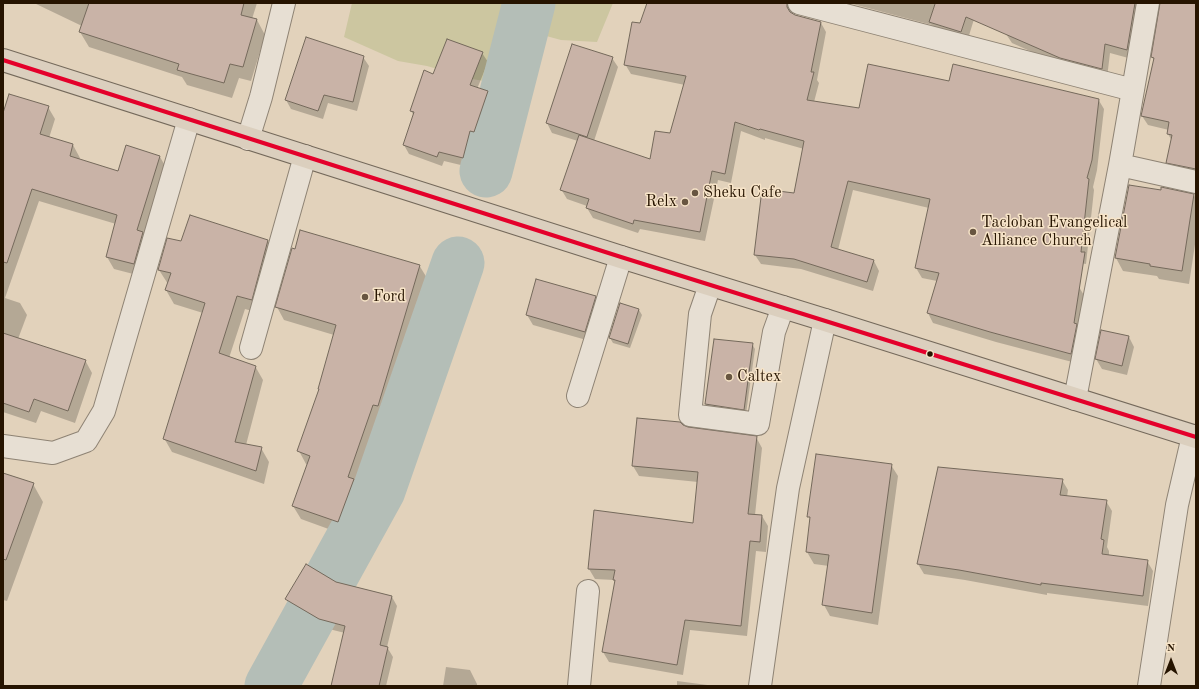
<!DOCTYPE html>
<style>
body{margin:0}
#map{position:relative;width:1199px;height:689px;overflow:hidden;background:#e2d2bb;font-family:"Old Standard TT",serif}
canvas{display:block}
.frame{position:absolute;inset:0;border:4px solid #261400;pointer-events:none}
.north{position:absolute;left:1151px;top:641px;width:40px;height:40px;-webkit-text-stroke:3px #f7e4c8;paint-order:stroke;rotate:0deg;font-size:11px;font-weight:700;line-height:16px;text-align:center;color:#261400}
.north::after{content:'';display:block;margin:auto;width:14px;height:18px;background:#261400;clip-path:polygon(50% 0,100% 100%,50% 72%,0 100%)}
</style>
<div id="map">
<canvas width="1199" height="689"></canvas>
<div class="frame"></div>
<div class="north">N</div>
</div>
<script>
const ctx = document.querySelector('canvas').getContext('2d');
ctx.lineJoin = 'round';
function paint(path, color) { ctx.fillStyle = color; ctx.fill(path, 'evenodd'); }
const toPath = rows => new Path2D(rows.map(r => 'M' + r).join(''));
function strokePath(path, color, width, dash) { ctx.strokeStyle = color; ctx.lineWidth = width; ctx.lineCap = dash ? 'butt' : 'round'; ctx.setLineDash(dash || []); ctx.stroke(path); }
function drawText(font, color, halo, rows, align = 'center') {
  ctx.font = font + ' "Old Standard TT",serif'; ctx.lineWidth = 3; ctx.setLineDash([]); ctx.textBaseline = 'middle'; ctx.strokeStyle = halo; ctx.fillStyle = color; for (const [text, x, y, turn = 0] of rows) {
    ctx.save(); ctx.translate(x, y); ctx.rotate((+turn || 0) * Math.PI / 180); ctx.textAlign = isNaN(turn) ? turn : align; if (halo) ctx.strokeText(text, 0, 0); ctx.fillText(text, 0, 0); ctx.restore();
  }
}
paint(toPath([
 [352,3,613,3,597,42,561,40,502,24,484,81,472,79,427,66,398,61,344,37]
]), '#ccc6a0');
paint(toPath([
 [34,3,257,3,252,19,257,20,265,35,251,81,239,78,232,98,187,85,182,77,89,47,80,32,82,26],
 [648,3,798,3,792,10,792,14,821,23,826,32,817,80,819,83,814,102,859,109,941,80,1098,99,1104,109,1097,170,1093,187,1094,190,1086,264,1052,258,1079,287,1085,297,1076,363,996,342,933,323,928,313,937,281,922,278,916,268,929,208,853,190,838,250,874,261,879,271,873,291,801,269,761,264,755,255,795,194,804,149,765,138,765,140,741,131,731,183,718,180,705,241,640,229,638,233,593,218,587,208,587,206,567,199,561,189,578,141,552,133,547,123,573,45,612,58,618,67,594,141,651,161,671,135,685,85,631,74,625,64],
 [849,3,979,3,967,42,936,32,932,25],
 [1017,3,1145,3,1132,59,1110,53,1107,78,1066,67,1012,43,1006,34],
 [1161,3,1196,3,1196,177,1173,171,1167,162,1172,141,1168,134,1169,130,1148,125,1142,116,1154,61,1152,57],
 [482,53,488,62,477,89,487,92,492,101,479,141,475,139,469,167,444,161,442,166,409,154,404,145,414,116,411,111,434,75],
 [363,57,369,66,357,111,328,103,323,119,291,109,286,100],
 [48,107,55,119,49,138,73,145,80,158,79,160,119,172,160,157,167,169,141,276,114,269,107,257,116,224,39,201,5,298,20,303,27,315,18,339,85,360,92,373,75,423,41,411,36,423,3,412,3,116],
 [1194,195,1196,199,1196,238,1189,284,1159,279,1157,276,1123,271,1116,258],
 [268,241,276,255,259,313,245,309,229,358,255,366,263,380,246,445,261,448,269,462,264,484,172,452,164,438,203,313,174,304,166,290,168,284,159,270,182,242],
 [419,265,427,278,385,419,381,417,356,486,360,493,345,535,301,519,293,506,308,465,306,464,299,451,320,390,334,335,284,320,277,307],
 [595,297,601,307,590,341,533,325,527,315],
 [620,305,639,310,642,315,630,348,613,343,610,338],
 [1129,337,1134,347,1127,375,1102,369,1096,359],
 [715,340,752,344,755,349,746,414,709,409,706,404],
 [688,428,756,437,762,448,755,515,762,516,768,526,766,552,756,551,747,636,690,630,683,675,609,662,603,652,615,582,614,580,595,579,589,569,694,524,698,482,639,476,633,466],
 [891,465,898,476,878,625,830,616,824,605,829,566,814,564,807,552,811,520,809,516],
 [3,474,33,484,43,502,7,601,3,600],
 [1062,480,1068,490,1067,497,1106,501,1112,511,1107,547,1109,551,1109,556,1147,561,1153,571,1148,606,1047,593,1047,595,965,580,924,574,918,564],
 [336,583,392,597,397,606,387,647,393,657,386,686,329,686,332,685,345,633,325,628,291,608,286,599],
 [446,667,470,670,477,684,477,686,443,686],
 [677,681,715,686,677,686]
]), '#0003');
strokePath(toPath([
 [485,176,486,171],
 [458,263,459,260]
]), '#b4beb7', 9);
strokePath(toPath([
 [486,171,529,3],
 [271,686,379,490,458,263]
]), '#b4beb7', 53);
const building = toPath([
 [89,3,244,3,241,15,257,19,243,67,230,64,224,83,177,70,179,64,79,32,89,3],
 [647,3,787,3,787,7,790,12,795,15,821,22,811,72,814,72,807,100,859,108,868,64,949,81,953,64,1099,99,1092,160,1087,178,1089,179,1081,252,1085,252,1074,323,1077,324,1071,354,990,332,927,313,939,273,915,268,930,199,848,181,831,247,874,260,867,282,794,259,754,255,762,189,794,193,804,141,760,129,759,130,735,122,725,174,712,171,700,232,634,220,633,224,586,208,589,199,560,190,579,135,650,159,655,131,670,133,686,76,624,65,632,22,640,23,647,3],
 [934,3,1135,3,1127,50,1105,44,1102,69,1060,58,966,17,961,32,929,22,935,4,934,3],
 [1160,3,1196,3,1196,169,1166,163,1172,135,1167,134,1169,122,1141,116,1154,58,1151,57,1160,3],
 [306,37,364,56,353,102,324,95,318,111,285,100,306,37],
 [447,39,483,52,470,85,488,91,474,132,470,131,463,158,439,152,437,157,403,145,414,112,410,111,424,70,433,74,447,39],
 [572,44,613,57,587,137,546,123,572,44],
 [9,94,49,106,40,134,73,144,70,156,118,171,126,145,160,156,137,230,143,232,134,264,106,257,117,215,32,189,7,263,3,262,3,113,9,94],
 [1129,185,1161,190,1161,187,1194,194,1182,271,1150,266,1150,264,1115,258,1129,185],
 [190,215,268,240,252,300,237,296,219,353,256,366,235,442,262,447,256,471,163,439,205,303,165,290,171,273,158,270,167,238,181,241,190,215],
 [300,230,420,265,378,406,373,405,348,477,354,479,338,522,292,506,310,456,297,451,319,389,318,389,336,325,275,307,292,248,295,249,300,230],
 [536,279,596,296,585,332,526,315,536,279],
 [620,303,639,309,628,344,609,338,620,303],
 [1101,330,1129,336,1122,366,1095,359,1101,330],
 [3,333,86,360,68,411,34,399,29,412,3,403,3,333],
 [714,339,753,343,744,410,705,404,714,339],
 [637,418,680,422,683,425,688,427,757,436,748,514,762,515,760,542,750,541,741,626,685,620,677,665,602,652,615,580,613,580,615,570,588,569,594,510,693,523,698,472,632,466,637,418],
 [816,454,892,464,872,613,822,605,829,555,806,552,810,517,807,517,816,454],
 [938,467,1063,479,1060,495,1107,500,1101,539,1104,540,1102,554,1148,560,1143,596,1041,583,1041,585,959,570,917,564,938,467],
 [3,473,34,483,6,560,3,559,3,473],
 [306,564,336,582,392,596,380,645,388,647,379,686,331,686,345,626,319,619,285,599,306,564]
]);
paint(building, '#c9b3a7');
strokePath(building, '#74695b', 1);
const minor = toPath([
 [799,3,1133,90],
 [248,139,261,97,284,3],
 [1120,165,1196,182],
 [710,285,700,314,690,415,758,424,774,332,783,307],
 [251,348,305,156],
 [578,396,621,257],
 [1075,399,1120,165,1148,3],
 [3,446,53,453,86,441,104,411,189,119],
 [579,686,588,591],
 [760,686,788,488,825,320],
 [1149,686,1177,505,1193,436]
]);
const major = toPath([
 [3,60,621,257,825,320,1196,437]
]);
strokePath(minor, '#8e8374', 24);
strokePath(major, '#74695b', 24);
strokePath(minor, '#e7dfd3', 22);
strokePath(major, '#dbcfbe', 22);
strokePath(toPath([
 [3,60,621,257,1196,437]
]), '#e4002b', 4);
for (const [x, y, r, color] of [
 [695,193,4,"#685641"],
 [685,202,4,"#685641"],
 [973,232,4,"#685641"],
 [365,297,4,"#685641"],
 [930,354,3.5,"#261400"],
 [729,377,4,"#685641"]
]) { const dot = new Path2D(); dot.arc(x, y, r, 0, 2 * Math.PI); ctx.fillStyle = color; ctx.fill(dot); strokePath(dot, '#f7e4c8', 1.5); }
drawText('16px', '#261400', '#f7e4c8', [
 ["Sheku Cafe",703,193],
 ["Relx",677,202,"right"],
 ["Tacloban Evangelical",981,223],
 ["Alliance Church",981,241],
 ["Ford",373,297],
 ["Caltex",737,377]
], 'left');
</script>
